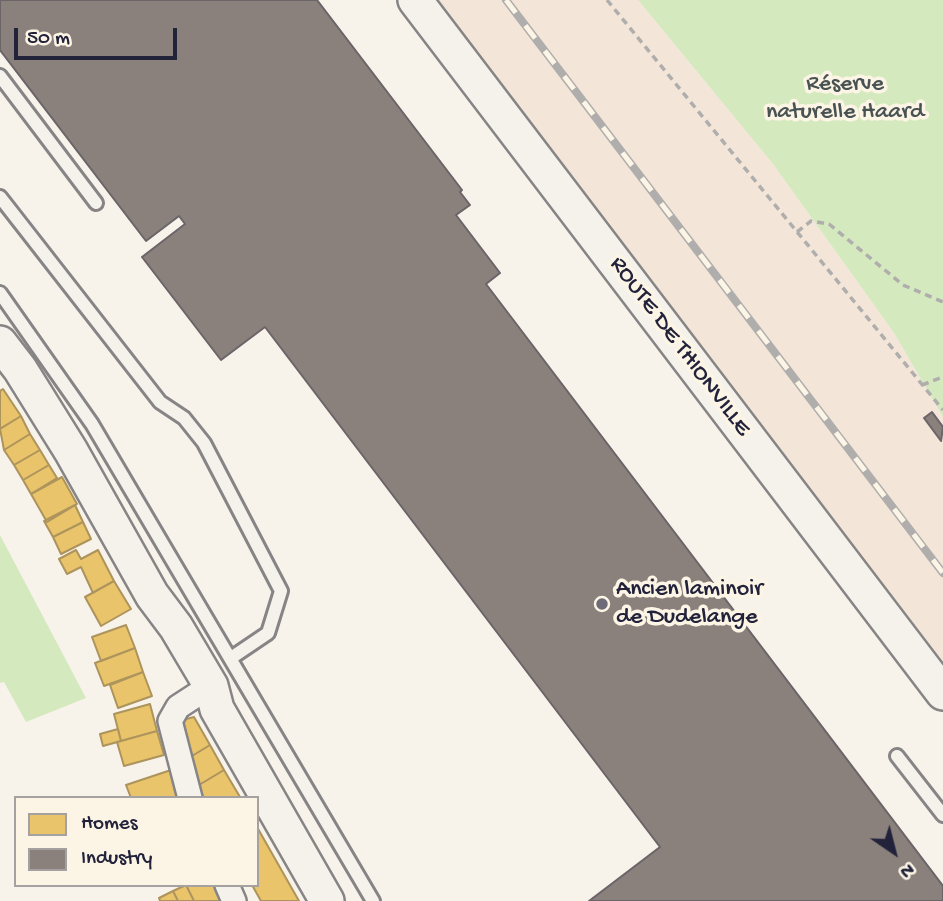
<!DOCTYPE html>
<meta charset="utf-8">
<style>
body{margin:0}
#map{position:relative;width:943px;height:901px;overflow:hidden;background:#f7f3ea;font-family:"Gochi Hand",sans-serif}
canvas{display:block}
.legend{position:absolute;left:14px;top:796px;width:245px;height:91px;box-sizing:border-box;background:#fcf5e5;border:2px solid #a5a1a1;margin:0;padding:9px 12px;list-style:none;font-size:21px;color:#22223b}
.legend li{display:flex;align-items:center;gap:14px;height:35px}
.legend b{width:35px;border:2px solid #a5a1a1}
.north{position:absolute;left:859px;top:817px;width:70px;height:70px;-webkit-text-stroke:5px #fcf5e5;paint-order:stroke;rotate:145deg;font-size:19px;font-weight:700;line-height:28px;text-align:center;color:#22223b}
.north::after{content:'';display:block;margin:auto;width:24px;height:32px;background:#22223b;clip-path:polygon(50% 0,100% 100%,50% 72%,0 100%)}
.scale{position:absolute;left:14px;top:28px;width:163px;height:32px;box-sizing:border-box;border:4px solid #22223b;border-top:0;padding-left:9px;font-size:21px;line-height:24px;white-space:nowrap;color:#22223b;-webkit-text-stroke:5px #fcf5e5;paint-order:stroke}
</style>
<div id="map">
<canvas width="943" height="901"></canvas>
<ul class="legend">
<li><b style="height:19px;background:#e9c46a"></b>Homes</li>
<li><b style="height:19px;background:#8a817c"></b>Industry</li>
</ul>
<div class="north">N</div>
<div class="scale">50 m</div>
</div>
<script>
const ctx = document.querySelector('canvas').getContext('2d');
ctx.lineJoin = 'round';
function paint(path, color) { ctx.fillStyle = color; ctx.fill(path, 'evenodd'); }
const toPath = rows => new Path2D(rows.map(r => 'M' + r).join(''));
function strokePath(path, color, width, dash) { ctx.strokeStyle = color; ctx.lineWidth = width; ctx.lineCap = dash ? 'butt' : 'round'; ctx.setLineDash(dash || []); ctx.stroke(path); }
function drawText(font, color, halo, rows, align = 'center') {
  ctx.font = font + ' "Gochi Hand",sans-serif'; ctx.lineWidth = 7; ctx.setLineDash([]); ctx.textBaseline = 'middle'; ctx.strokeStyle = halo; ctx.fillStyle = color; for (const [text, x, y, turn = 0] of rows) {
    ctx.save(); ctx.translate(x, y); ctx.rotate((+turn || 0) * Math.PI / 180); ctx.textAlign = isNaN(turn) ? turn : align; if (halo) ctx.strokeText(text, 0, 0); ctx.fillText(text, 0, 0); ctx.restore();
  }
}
paint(toPath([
 [431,0,638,0,773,164,894,333,943,417,943,675]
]), '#f3e6d9');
paint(toPath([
 [638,0,943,0,943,417,894,333,773,164],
 [0,535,86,698,26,722,4,682,0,683]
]), '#d5e9bf');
const homes = toPath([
 [3,389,21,416,0,429,0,391,3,389],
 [21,416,30,434,4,450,0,429,21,416],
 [30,434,40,450,14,465,4,450,30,434],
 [40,450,49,465,23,480,14,465,40,450],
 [49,465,57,478,31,494,23,480,49,465],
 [62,477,77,504,47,522,31,494,62,477],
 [75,505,83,522,53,537,44,521,75,505],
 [83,522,91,539,61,554,53,537,83,522],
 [76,550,81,559,98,550,114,581,93,593,81,567,67,574,59,559,76,550],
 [114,581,131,609,101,626,85,597,114,581],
 [126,625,135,648,101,661,92,637,126,625],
 [135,648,143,672,104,686,95,663,135,648],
 [143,672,152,696,118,708,110,685,143,672],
 [150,704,157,731,121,741,114,714,150,704],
 [194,717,210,745,187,759,178,721,194,717],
 [118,729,121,741,103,746,100,734,118,729],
 [157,731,164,755,124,766,117,742,157,731],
 [210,745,224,770,194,788,187,759,210,745],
 [174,769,183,798,131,798,126,785,174,769],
 [224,770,240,797,198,798,194,788,224,770],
 [257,827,299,901,261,901,252,885,257,885,257,827],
 [186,885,221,885,229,901,194,901,186,885],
 [186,885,194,901,178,901,173,891,186,885],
 [173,891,178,901,160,901,159,898,173,891]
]);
paint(homes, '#e9c46a');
strokePath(homes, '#ad935c', 2);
const industry = toPath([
 [0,0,317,0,462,190,460,192,470,205,456,215,500,273,486,284,943,886,943,901,589,901,660,847,265,327,221,360,142,257,185,224,179,216,146,241,0,50,0,0],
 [932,412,943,427,941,441,924,418,932,412]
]);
paint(industry, '#8a817c');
strokePath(industry, '#6b6468', 2);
const service = toPath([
 [0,76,96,203],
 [0,197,160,402,184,418,204,443,281,591,268,633,231,658],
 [0,293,92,424,373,901],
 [897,756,943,815]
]);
const minor = toPath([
 [190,798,170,721,178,707,198,694],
 [227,885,234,901]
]);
const secondary = toPath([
 [415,0,943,693],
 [0,343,20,369,71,451,152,595,176,627,211,686,217,709,327,901]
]);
strokePath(service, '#868485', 18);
strokePath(minor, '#868485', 28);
strokePath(secondary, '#868485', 38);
strokePath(toPath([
 [607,0,943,410],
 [797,232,811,221,829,224,903,285,943,302],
 [922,385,943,377]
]), '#b0aead', 3.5, [7, 5]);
strokePath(service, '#f5f2ec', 12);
strokePath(minor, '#f5f2ec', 23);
strokePath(secondary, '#f5f2ec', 33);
const rail = toPath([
 [506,0,943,573]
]);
strokePath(rail, '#b0aead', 8);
strokePath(rail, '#fcf5e5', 5, [16]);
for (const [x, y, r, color] of [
 [602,604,7,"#6d6b78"]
]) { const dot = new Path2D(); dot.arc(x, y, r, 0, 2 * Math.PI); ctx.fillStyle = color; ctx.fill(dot); strokePath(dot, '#fcf5e5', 2.5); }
drawText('24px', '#485253', '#fcf5e5', [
 ["Réserve",845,85],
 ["naturelle Haard",845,113]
]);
drawText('24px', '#22223b', '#fcf5e5', [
 ["ROUTE DE THIONVILLE",679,347,53]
]);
drawText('24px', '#22223b', '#fcf5e5', [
 ["Ancien laminoir",616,590],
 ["de Dudelange",616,618]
], 'left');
</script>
